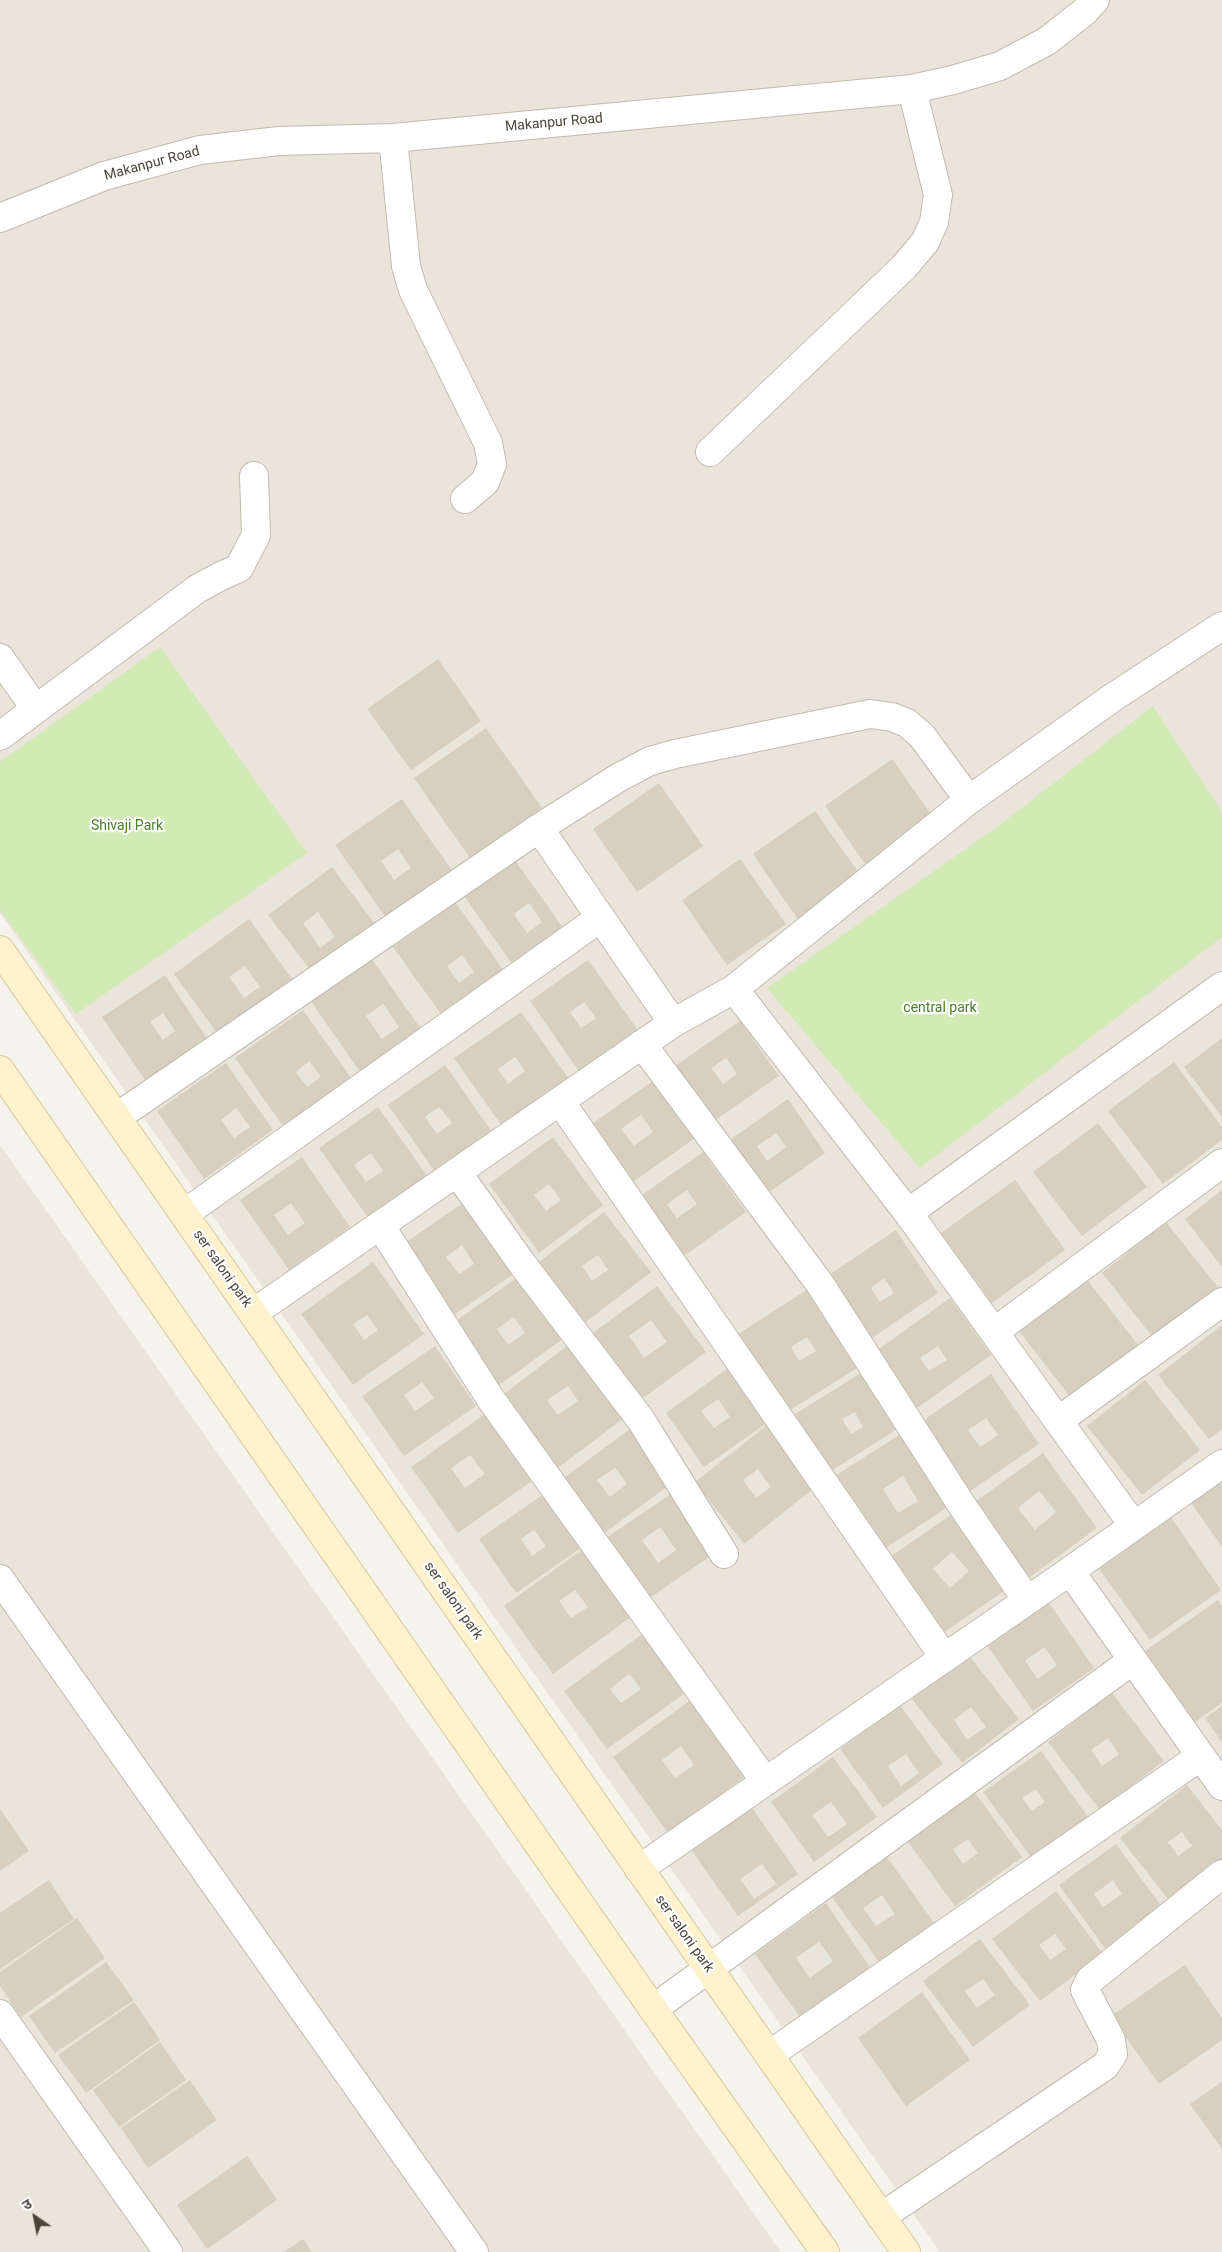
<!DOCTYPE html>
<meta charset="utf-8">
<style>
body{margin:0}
#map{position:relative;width:1222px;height:2252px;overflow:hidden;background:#f6f3ec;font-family:Roboto,"Noto Sans Devanagari",sans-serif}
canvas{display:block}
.north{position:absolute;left:10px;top:2192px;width:50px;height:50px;-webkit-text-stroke:4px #fff;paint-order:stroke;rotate:327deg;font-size:14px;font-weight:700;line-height:20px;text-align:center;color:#4b4439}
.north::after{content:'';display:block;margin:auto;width:18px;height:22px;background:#4b4439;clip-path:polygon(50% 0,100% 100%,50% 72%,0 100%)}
</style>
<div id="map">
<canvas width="1222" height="2252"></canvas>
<div class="north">उ</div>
</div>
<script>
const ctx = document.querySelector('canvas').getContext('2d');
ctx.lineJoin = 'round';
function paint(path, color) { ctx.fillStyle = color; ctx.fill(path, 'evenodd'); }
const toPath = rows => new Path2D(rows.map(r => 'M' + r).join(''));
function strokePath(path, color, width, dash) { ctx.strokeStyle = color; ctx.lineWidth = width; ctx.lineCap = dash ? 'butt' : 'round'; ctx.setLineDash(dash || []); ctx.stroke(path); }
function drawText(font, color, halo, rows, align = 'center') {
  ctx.font = font + ' Roboto,sans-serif'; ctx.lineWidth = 4.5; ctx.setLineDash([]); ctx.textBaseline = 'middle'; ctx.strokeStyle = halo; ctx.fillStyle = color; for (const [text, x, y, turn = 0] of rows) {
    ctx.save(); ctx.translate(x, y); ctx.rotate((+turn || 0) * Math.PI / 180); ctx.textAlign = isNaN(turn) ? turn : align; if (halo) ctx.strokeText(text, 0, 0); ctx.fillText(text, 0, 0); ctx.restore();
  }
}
paint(toPath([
 [0,0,1222,0,1222,2252,940,2252,0,913],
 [0,1145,781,2252,0,2252]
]), '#eae5da');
paint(toPath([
 [160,647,307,853,76,1014,0,910,0,762],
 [1153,706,1222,812,1222,937,920,1168,767,988,997,827]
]), '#d2eab5');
paint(toPath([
 [438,659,481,721,411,770,367,709],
 [486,728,542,808,470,858,414,778],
 [892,759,938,824,870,871,825,806],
 [659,783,703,846,637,892,593,829],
 [402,799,453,872,387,919,335,845],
 [398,849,411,868,394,880,381,861],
 [815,811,861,876,799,921,753,854],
 [740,859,786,924,727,965,682,900],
 [515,860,563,928,512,964,464,896],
 [529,903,542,922,527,933,514,914],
 [332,867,378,928,315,976,268,915],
 [318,912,335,937,320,948,303,923],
 [456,903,504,971,441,1014,393,947],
 [462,955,474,972,459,983,447,966],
 [249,919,297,986,222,1040,174,974],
 [245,966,260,987,244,998,229,977],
 [371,958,421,1029,360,1072,310,1000],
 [383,1004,399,1027,382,1039,366,1016],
 [588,960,640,1033,581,1074,530,1001],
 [584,1002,596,1018,581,1028,570,1012],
 [165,975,212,1046,150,1087,102,1017],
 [163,1013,175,1031,163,1040,150,1022],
 [303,1010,351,1078,283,1126,235,1058],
 [309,1061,321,1077,307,1087,296,1072],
 [521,1012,569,1079,502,1126,454,1058],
 [515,1057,525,1071,508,1084,498,1069],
 [740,1021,779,1076,711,1123,672,1068],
 [726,1058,737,1074,723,1084,711,1068],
 [1222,1038,1222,1117,1184,1067],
 [1174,1062,1222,1127,1222,1140,1163,1184,1108,1111],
 [226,1063,273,1130,204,1179,157,1111],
 [236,1108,250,1127,234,1138,221,1120],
 [445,1065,495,1136,438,1176,388,1105],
 [439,1107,452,1123,437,1134,425,1117],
 [654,1080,695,1138,626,1187,585,1129],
 [641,1115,653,1132,634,1146,621,1129],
 [788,1099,825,1153,761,1198,724,1144],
 [776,1133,786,1147,767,1161,757,1146],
 [378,1107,430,1180,371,1222,319,1148],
 [371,1153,383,1171,366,1182,354,1165],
 [1098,1123,1147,1187,1082,1236,1033,1172],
 [553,1137,603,1205,539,1253,489,1184],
 [549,1184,561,1200,546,1211,534,1195],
 [703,1152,746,1212,681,1258,638,1198],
 [687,1190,697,1204,677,1218,667,1204],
 [302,1157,350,1227,289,1270,240,1200],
 [291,1203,305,1223,288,1235,274,1215],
 [1015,1180,1065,1250,992,1303,941,1233],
 [1222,1190,1222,1267,1185,1219],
 [472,1197,521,1269,452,1316,402,1245],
 [462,1245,474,1264,459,1274,446,1257],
 [604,1212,651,1272,582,1325,535,1265],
 [598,1255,608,1270,592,1281,582,1266],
 [1166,1222,1220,1290,1155,1340,1102,1273],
 [896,1230,938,1293,869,1340,826,1277],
 [884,1278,894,1293,880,1302,871,1288],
 [373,1262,424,1334,353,1385,301,1314],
 [367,1315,378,1330,364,1340,353,1324],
 [526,1271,571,1333,498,1386,453,1323],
 [514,1317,525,1333,508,1345,497,1329],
 [1082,1273,1138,1345,1071,1398,1015,1326],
 [657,1286,706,1352,639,1401,590,1335],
 [651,1320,667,1342,644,1358,629,1336],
 [813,1286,862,1365,787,1412,738,1334],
 [807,1337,816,1351,799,1361,791,1347],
 [950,1298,991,1355,913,1411,872,1354],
 [938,1346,947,1360,929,1371,920,1358],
 [1222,1325,1222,1429,1209,1439,1158,1375],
 [576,1339,632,1412,551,1473,495,1401],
 [568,1386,578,1401,558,1415,547,1400],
 [435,1346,476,1406,404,1456,362,1396],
 [422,1382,434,1398,415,1411,404,1395],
 [731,1366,770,1421,704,1467,666,1413],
 [718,1399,730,1417,714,1428,701,1411],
 [869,1368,905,1424,828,1473,792,1416],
 [855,1412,863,1427,851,1434,842,1419],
 [991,1374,1039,1444,969,1492,921,1422],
 [986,1418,998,1435,980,1447,968,1430],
 [1145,1380,1200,1450,1142,1495,1087,1426],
 [485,1414,532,1481,458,1533,411,1467],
 [470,1455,485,1474,465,1488,451,1468],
 [771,1422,819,1484,744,1544,695,1482],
 [758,1469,771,1487,756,1498,743,1480],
 [630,1429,671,1484,600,1536,560,1481],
 [615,1468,627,1484,610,1497,597,1480],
 [907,1430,954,1503,878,1553,830,1479],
 [903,1476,918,1501,898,1513,883,1489],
 [1043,1453,1097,1528,1023,1582,968,1507],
 [1039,1491,1056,1512,1035,1530,1018,1508],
 [1222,1479,1222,1547,1190,1501],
 [551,1489,588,1543,516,1593,479,1539],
 [534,1530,546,1546,532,1556,521,1539],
 [671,1494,712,1555,641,1604,600,1542],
 [660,1527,676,1550,658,1563,642,1540],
 [957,1511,1010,1587,937,1637,884,1561],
 [952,1552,969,1571,950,1588,933,1569],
 [1170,1516,1221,1590,1150,1640,1098,1567],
 [590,1544,639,1611,553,1674,504,1606],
 [575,1590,588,1607,571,1618,559,1601],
 [1044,1596,1094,1668,1033,1711,982,1638],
 [1044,1647,1057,1665,1038,1679,1025,1661],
 [1218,1600,1222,1606,1222,1703,1195,1722,1145,1651],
 [645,1632,688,1691,607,1749,564,1691],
 [629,1674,641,1689,621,1703,610,1689],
 [968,1654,1019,1719,962,1763,912,1699],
 [971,1707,986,1727,967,1740,954,1720],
 [1112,1693,1164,1761,1100,1810,1048,1742],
 [1108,1738,1119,1754,1102,1766,1091,1750],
 [692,1699,747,1775,668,1833,613,1757],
 [681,1746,694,1765,675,1778,662,1760],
 [900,1705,943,1764,883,1808,840,1749],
 [906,1754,919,1773,901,1786,888,1766],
 [1222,1706,1222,1742,1205,1718],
 [1041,1751,1088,1817,1031,1857,983,1792],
 [1036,1789,1045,1802,1032,1811,1022,1798],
 [833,1757,877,1817,814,1862,771,1802],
 [831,1802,847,1824,828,1837,812,1815],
 [1187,1785,1222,1830,1222,1864,1172,1904,1120,1838],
 [1182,1832,1192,1846,1178,1856,1168,1842],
 [970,1786,1022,1857,955,1906,903,1835],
 [968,1839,978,1853,963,1864,953,1849],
 [751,1806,798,1874,738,1916,690,1848],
 [762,1864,776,1884,754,1899,740,1879],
 [0,1809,29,1851,0,1871],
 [1116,1844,1164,1910,1107,1951,1059,1885],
 [1113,1880,1122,1894,1103,1907,1094,1894],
 [887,1857,937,1927,882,1966,832,1897],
 [882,1895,895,1914,876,1926,863,1908],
 [49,1880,74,1919,0,1969,0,1913],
 [1056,1891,1103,1954,1040,2001,992,1939],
 [1055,1934,1066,1949,1050,1960,1039,1945],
 [826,1903,870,1967,800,2017,755,1954],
 [819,1942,833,1961,810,1978,796,1958],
 [77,1918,105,1958,21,2017,0,1986,0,1972],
 [980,1939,1030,2005,973,2047,923,1981],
 [983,1979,995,1995,977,2008,965,1991],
 [106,1962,134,2000,55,2053,29,2016],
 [1185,1965,1222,2018,1222,2040,1159,2084,1111,2016],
 [922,1992,970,2060,906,2106,858,2038],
 [134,2002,160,2040,86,2093,58,2055],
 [160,2042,186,2080,119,2127,93,2090],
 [190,2080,217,2120,148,2168,121,2128],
 [1222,2082,1222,2149,1190,2104],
 [247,2156,277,2200,207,2249,177,2205],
 [303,2239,312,2252,284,2252]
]), '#d8cfc1');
const street = toPath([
 [393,138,406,266,413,290,488,443,492,464,485,482,465,499],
 [0,218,104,176,200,150,279,141,393,138,912,89,953,80,1000,66,1047,41,1084,12,1095,0],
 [710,452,904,267,925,242,934,222,938,195,912,89],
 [0,658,35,708],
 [0,736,197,589,221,576,239,568,256,535,254,476],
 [539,828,673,1023],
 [734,989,908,1213,1134,1526],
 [642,1044,820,1284,963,1507,1027,1600],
 [560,1101,944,1657],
 [117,1117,539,828,618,778,650,761,675,754,870,714,892,717,907,723,922,736,969,800],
 [457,1172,523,1265,641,1420,724,1554],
 [908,1213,1222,986],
 [184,1214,600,918],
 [380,1225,490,1398,765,1781],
 [253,1313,673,1023,734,989,969,800,1112,698,1222,626],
 [994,1332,1222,1163],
 [1058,1421,1222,1302],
 [1070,1571,1222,1464],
 [0,1579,474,2252],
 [639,1869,1070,1571,1222,1786],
 [653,2009,1133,1660],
 [0,2014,168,2252],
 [769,2055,1201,1756],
 [881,2217,1105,2066,1113,2054,1111,2040,1085,1990,1090,1980,1222,1874]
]);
const secondary = toPath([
 [0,950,906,2252],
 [0,1070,653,2009,825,2252]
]);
strokePath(street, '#c2bbae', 30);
strokePath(secondary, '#d6c79b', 30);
strokePath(street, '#fff', 28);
strokePath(secondary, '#fff3cd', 28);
drawText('14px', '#4b4439', '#fff', [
 ["Makanpur Road",554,123,-5],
 ["Makanpur Road",152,164,-15],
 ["ser saloni park",222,1269,55],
 ["ser saloni park",453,1601,55],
 ["ser saloni park",684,1934,55]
]);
drawText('14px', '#4a7f2a', '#fff', [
 ["Shivaji Park",127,826],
 ["central park",940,1008]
]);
</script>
